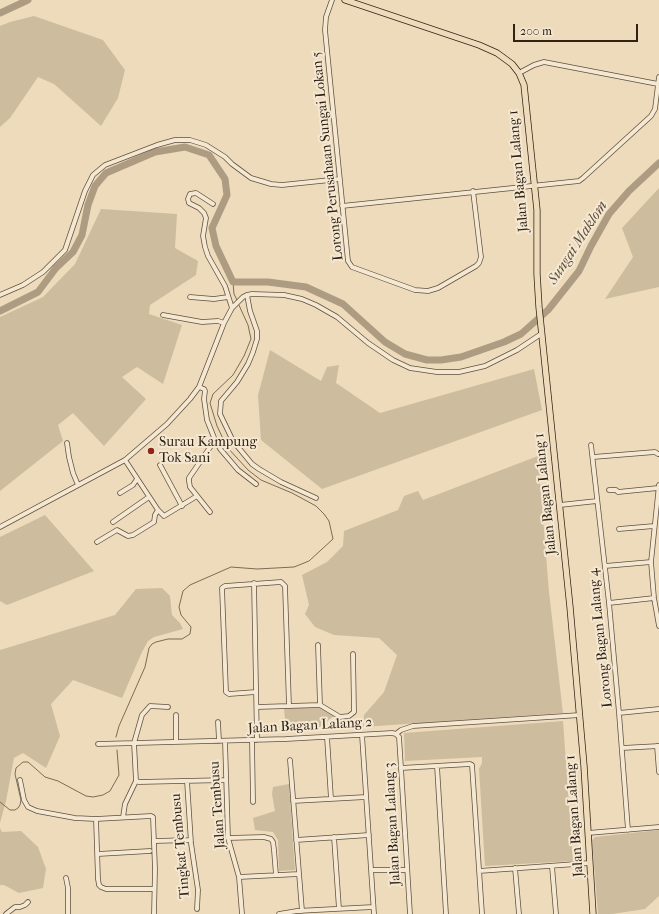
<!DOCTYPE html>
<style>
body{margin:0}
#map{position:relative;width:659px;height:914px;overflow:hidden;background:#eedbbb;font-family:"IM FELL French Canon",serif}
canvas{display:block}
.scale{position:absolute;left:513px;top:24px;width:125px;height:18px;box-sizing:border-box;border:2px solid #312214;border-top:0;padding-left:5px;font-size:12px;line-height:14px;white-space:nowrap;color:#312214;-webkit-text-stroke:3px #f4e8d3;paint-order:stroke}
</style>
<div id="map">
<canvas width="659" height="914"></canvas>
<div class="scale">200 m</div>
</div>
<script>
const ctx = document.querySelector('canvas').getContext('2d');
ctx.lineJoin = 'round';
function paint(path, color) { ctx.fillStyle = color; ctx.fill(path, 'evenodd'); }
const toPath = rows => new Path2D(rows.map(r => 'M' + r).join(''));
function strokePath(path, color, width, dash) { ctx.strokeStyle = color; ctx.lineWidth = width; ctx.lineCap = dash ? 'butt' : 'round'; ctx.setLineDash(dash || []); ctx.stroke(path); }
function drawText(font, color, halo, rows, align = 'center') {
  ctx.font = font + ' "IM FELL French Canon",serif'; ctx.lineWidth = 4; ctx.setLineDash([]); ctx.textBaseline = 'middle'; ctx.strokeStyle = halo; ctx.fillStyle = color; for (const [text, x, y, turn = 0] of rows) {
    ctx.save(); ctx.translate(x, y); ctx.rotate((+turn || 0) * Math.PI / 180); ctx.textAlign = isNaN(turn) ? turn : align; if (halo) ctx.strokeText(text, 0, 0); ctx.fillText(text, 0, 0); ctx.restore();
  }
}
paint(toPath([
 [34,16,103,40,125,70,118,98,101,126,54,84,38,77,10,118,0,127,0,26,10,22],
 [659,188,659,287,605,299,633,257,622,228],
 [101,209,177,214,175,248,198,261,196,275,150,305,149,314,182,325,163,384,137,367,122,377,146,399,104,446,73,413,58,425,63,441,0,491,0,317,43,297,75,264],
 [270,350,321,381,327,367,339,365,336,383,380,413,534,369,542,410,322,489,261,440,258,395],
 [538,456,549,592,563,713,363,727,364,715,384,692,397,655,379,638,334,635,315,627,305,614,309,605,302,575,327,562,343,546,344,531,398,510,404,496,418,491,423,500],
 [45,515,94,571,7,605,0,601,0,537],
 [162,588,170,596,172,615,180,623,183,629,154,637,148,641,142,652,122,698,73,680,51,704,60,736,46,768,23,753,14,758,6,801,0,823,0,650,115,615,136,589],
 [319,706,335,715,317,729,286,731,284,708],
 [563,721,573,861,485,866,479,769,482,763,482,757,405,761,404,733],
 [289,784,295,870,279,871,278,840,273,832,255,830,253,818,275,811,272,794,273,787],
 [0,828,2,832,21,831,38,847,46,869,43,888,19,893,4,885,0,885],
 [659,830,659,896,645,909,612,914,598,914,592,840,595,837]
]), '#cebc9f');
strokePath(toPath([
 [233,282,234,294,237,300],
 [116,737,119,726,145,667,149,648,152,644,156,642,168,639,182,639,190,634,191,627,181,615,179,607,183,591,190,585,231,567,257,569,294,567,309,561,333,539,329,521,324,514,316,506,292,493,261,480,248,470,227,447,217,426,210,403,213,394,233,375,244,356,251,339,248,325,238,303],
 [0,802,10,810,15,810,18,808,20,805,21,800,15,774,16,768,23,762,28,762,45,777,58,781,86,796,93,797,103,795,110,791,119,775,117,750]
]), '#7c6b56', 1);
strokePath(toPath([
 [0,13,28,0],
 [0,311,38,292,56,268,73,252,82,235,88,205,95,186,106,173,155,152,185,147,209,155,225,179,227,195,212,228,216,246,233,282,268,282,306,287,343,304,385,342,405,354,427,360,441,360,461,357,504,342,521,334,548,310,579,271,591,246,609,214,629,191,659,163]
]), '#ae9c82', 7);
const minor = toPath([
 [332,0,326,17,325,30,348,261,352,267,415,290,428,291,438,288,476,266,479,263,481,257,473,191],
 [519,73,534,65,544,62,658,84],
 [213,204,196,193,190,194,188,199,189,203,199,208,204,213,206,218,203,236,205,247,208,256,225,286,232,308],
 [342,206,579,181,583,178,651,116,655,109,659,77],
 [0,295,23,285,43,272,65,250,85,191,93,175,105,165,157,145,175,140,190,140,206,145,225,157,232,164,251,178,271,184,282,185,340,179],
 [247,295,250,311,257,331,257,339,253,352,248,364,237,382,221,401,220,414,233,441,252,464,259,469,281,482,316,498],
 [190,297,214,299,228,297],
 [163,315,202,322,218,321,224,323],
 [199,387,204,389,205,391,204,399,207,420,215,440,221,450,238,470,256,484],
 [67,443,69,457,73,473,78,485],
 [591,445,609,603,619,713,628,830],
 [593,457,655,452,658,454],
 [125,460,158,510,164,516,197,496],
 [160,465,182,506],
 [659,485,651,562,654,598,659,626],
 [609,490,616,490,618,492,658,488],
 [120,493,133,485,137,479],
 [560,505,597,501],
 [210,512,190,487,189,481,189,478,215,440],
 [113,522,149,497],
 [0,527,125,460,167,424,190,399,199,387,224,323,232,308,243,297,247,295,252,294,284,295,302,299,316,305,337,317,368,343,393,360,410,368,437,372,459,372,485,366,517,350,541,334],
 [619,529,654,526],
 [97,542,117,530,128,536,133,535,154,522,155,515,158,510],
 [605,566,651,562],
 [254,583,257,740],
 [609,603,654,598],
 [318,645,320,705],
 [256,692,229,694,226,692,222,588,225,586,281,582,285,586,289,706],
 [257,707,320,705,340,717,349,716,354,712,353,654],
 [619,713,659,709],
 [218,722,219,741],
 [396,734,401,730,413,726,580,715],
 [396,734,399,737,401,768,410,914],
 [362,735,374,914],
 [327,737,331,799],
 [252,740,253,802],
 [225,741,228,838,239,877,242,914],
 [176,742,176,715],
 [98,744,286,739,392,733,396,734],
 [657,746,659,772],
 [622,748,659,746],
 [290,760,302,911],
 [437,766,446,914],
 [401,768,470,764,472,765,482,914],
 [20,780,24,800,28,807,37,811,75,818,96,819,151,816,153,817,155,869,154,914],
 [136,781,139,782,226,780],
 [187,781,191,843,198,890,197,909],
 [293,801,366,797],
 [123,817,125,804,136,781,134,743,142,715,150,706,168,707],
 [96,819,98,879,99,885,101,887,106,889,154,889],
 [588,833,659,827],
 [334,837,339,909],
 [228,838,264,837,271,839,273,842,274,850,276,875],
 [296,840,369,835],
 [155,841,190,840],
 [98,854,150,851],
 [552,866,556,914],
 [515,868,519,914],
 [371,870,407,870],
 [479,871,590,863],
 [239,877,299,874],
 [66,878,68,888,68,914],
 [6,914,15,907,20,907,25,905,28,902],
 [279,914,297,911,373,907]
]);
const major = toPath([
 [345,0,479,45,497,53,512,64,519,73,524,85,537,210,537,274,539,307,570,607,584,766,593,914]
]);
strokePath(minor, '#60503e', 5.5);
strokePath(major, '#312214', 7);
strokePath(minor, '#f4e8d3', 4);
strokePath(major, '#eedbbb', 5.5);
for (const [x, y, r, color] of [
 [151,451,4,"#8f2418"]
]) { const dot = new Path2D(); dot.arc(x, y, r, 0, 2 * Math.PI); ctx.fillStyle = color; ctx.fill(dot); strokePath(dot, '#f4e8d3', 1.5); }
drawText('14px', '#312214', '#f4e8d3', [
 ["Lorong Perusahaan Sungai Lokan 5",328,156,-96],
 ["Jalan Bagan Lalang 1",519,171,-95],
 ["Jalan Bagan Lalang 1",546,494,-96],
 ["Lorong Bagan Lalang 4",601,638,-96],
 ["Jalan Bagan Lalang 2",310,726,-3],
 ["Jalan Tembusu",218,805,-94],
 ["Jalan Bagan Lalang 1",575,816,-94],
 ["Jalan Bagan Lalang 3",393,824,-93],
 ["Tingkat Tembusu",181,846,-95]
]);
drawText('14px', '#312214', '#f4e8d3', [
 ["Surau Kampung",159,443],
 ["Tok Sani",159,459]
], 'left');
drawText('italic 15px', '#5d4d3a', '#f4e8d3', [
 ["Sungai Maklom",578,243,-57]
]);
</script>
